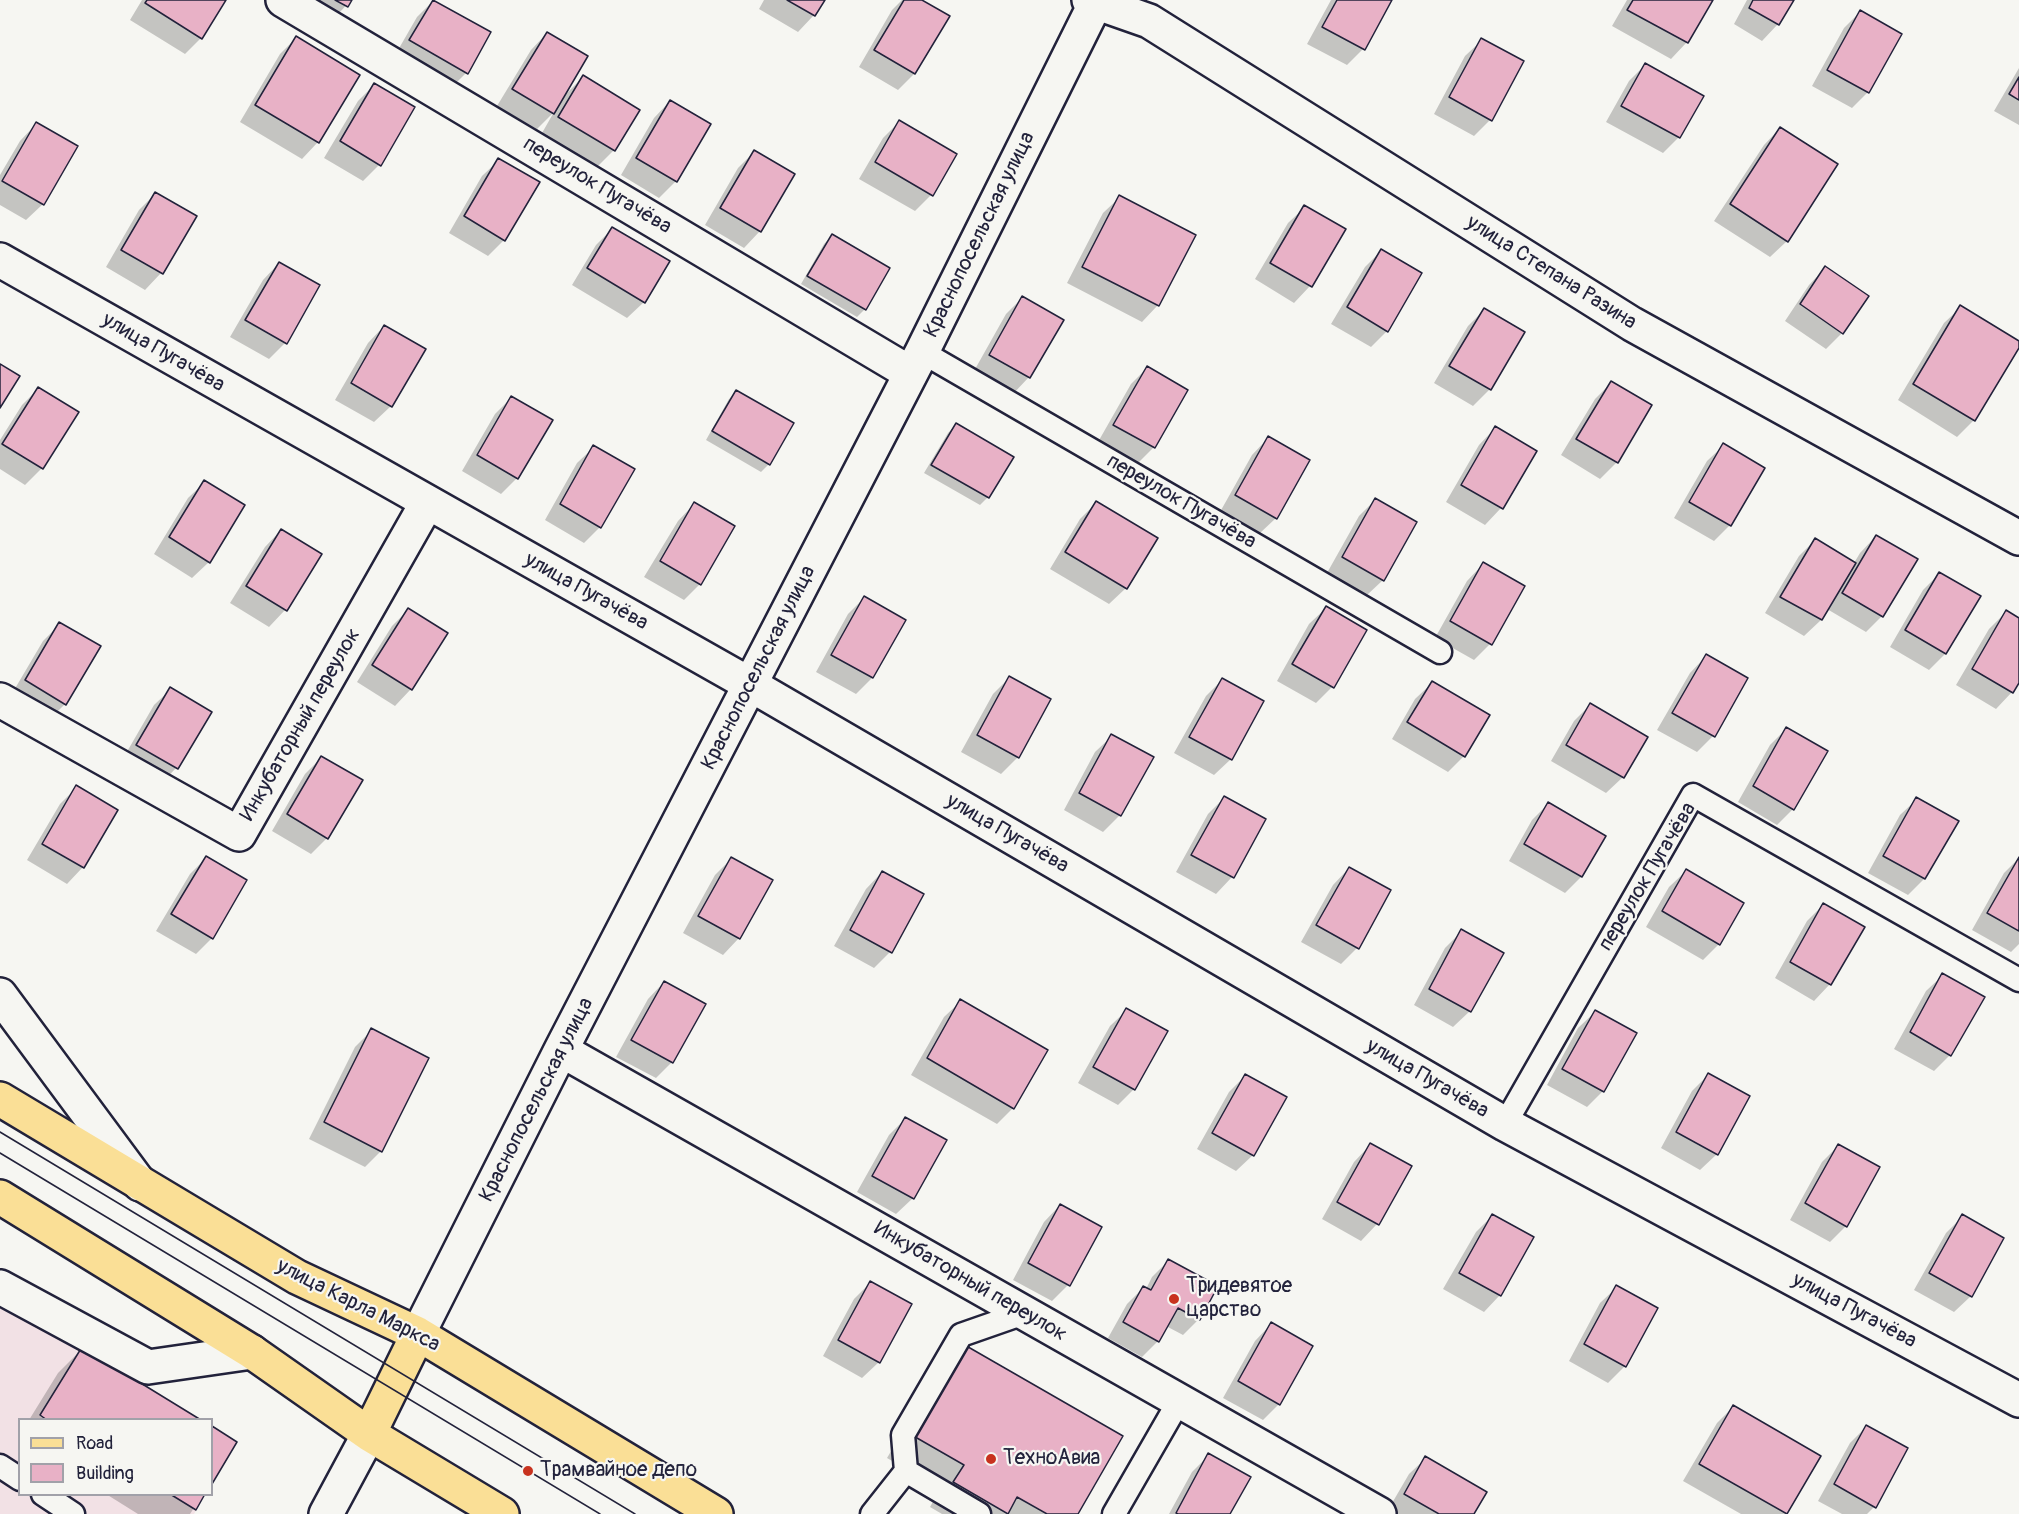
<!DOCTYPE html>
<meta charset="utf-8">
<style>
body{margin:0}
#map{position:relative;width:2019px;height:1514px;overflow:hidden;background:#f6f6f2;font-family:Pangolin,sans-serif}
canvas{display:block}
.legend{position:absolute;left:18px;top:1418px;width:195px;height:78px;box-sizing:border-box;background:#f6f6f2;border:2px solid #a1a1a9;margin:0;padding:8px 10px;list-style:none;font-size:18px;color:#22223b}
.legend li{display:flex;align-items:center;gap:12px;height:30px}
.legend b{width:30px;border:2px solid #a1a1a9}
</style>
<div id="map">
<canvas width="2019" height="1514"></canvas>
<ul class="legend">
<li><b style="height:8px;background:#fadf96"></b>Road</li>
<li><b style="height:16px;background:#e8b1c6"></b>Building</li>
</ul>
</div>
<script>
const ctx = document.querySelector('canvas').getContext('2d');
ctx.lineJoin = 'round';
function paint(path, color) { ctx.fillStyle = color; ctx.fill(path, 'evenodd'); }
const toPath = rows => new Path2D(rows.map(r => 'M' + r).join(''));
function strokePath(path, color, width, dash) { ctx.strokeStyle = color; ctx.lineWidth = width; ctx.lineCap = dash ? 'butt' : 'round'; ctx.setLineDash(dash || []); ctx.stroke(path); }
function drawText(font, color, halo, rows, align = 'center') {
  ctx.font = font + ' Pangolin,sans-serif'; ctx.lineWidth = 4.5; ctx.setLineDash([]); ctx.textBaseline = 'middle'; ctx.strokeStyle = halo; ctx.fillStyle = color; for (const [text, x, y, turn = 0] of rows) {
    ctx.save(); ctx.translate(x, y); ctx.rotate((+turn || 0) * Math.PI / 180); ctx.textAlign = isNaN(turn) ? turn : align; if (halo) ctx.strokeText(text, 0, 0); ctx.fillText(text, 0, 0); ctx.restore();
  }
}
paint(toPath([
 [0,1303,82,1347,201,1419,20,1420,20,1494,205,1495,194,1514,0,1514]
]), '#f2e1e5');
paint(toPath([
 [142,0,225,0,201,38,185,54,130,20],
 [291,0,351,0,330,23],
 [764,0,823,0,814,15,798,32,759,9],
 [902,0,919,0,914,74,898,90,859,67,892,10],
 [1331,0,1390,0,1363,49,1347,65,1307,44],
 [1627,0,1711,0,1687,42,1671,59,1612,26],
 [1747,0,1792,0,1778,24,1762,41,1734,24],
 [433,1,466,73,450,89,394,57,417,17],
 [1860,12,1868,92,1852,108,1812,86,1844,28],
 [547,33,564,96,583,77,638,111,614,150,597,167,542,133,554,112,537,129,497,106,531,50],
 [296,38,318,142,302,159,240,122,280,54],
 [1482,40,1490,120,1474,136,1434,114,1465,56],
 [1645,65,1679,137,1663,153,1606,122,1629,81],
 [2019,68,2019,125,1994,111],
 [374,85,379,165,363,181,324,158,358,101],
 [670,101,709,124,676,181,659,198,621,175,654,118],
 [899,122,931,195,915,211,859,179,883,138],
 [36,124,43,204,26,220,0,205,0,175,20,141],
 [1780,128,1787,241,1770,257,1714,221,1764,145],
 [754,152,760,231,744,248,705,225,738,168],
 [499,160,504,240,488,256,449,233,482,176],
 [155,194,195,217,161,273,145,290,106,267,139,210],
 [1120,197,1158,305,1142,322,1067,283,1103,213],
 [1305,207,1344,229,1310,286,1294,303,1255,279,1288,223],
 [612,229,644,302,627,318,572,285,596,245],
 [832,236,865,309,857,317,801,284,824,244],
 [1381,251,1387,331,1371,347,1331,324,1365,267],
 [279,263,318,286,285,343,269,359,230,337,263,280],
 [1825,268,1842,333,1826,349,1785,321,1809,285],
 [1022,298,1029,377,1013,394,974,371,1006,314],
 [1961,307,2019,343,2019,345,1974,420,1957,437,1898,400,1944,323],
 [1484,310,1523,333,1490,389,1473,406,1434,383,1468,326],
 [384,326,391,406,374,422,335,400,368,343],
 [1147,368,1186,390,1154,447,1137,464,1098,442,1131,384],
 [1611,383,1650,405,1617,462,1600,479,1561,455,1595,399],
 [38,389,77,413,41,469,25,485,0,469,0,440,22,405],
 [736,392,769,464,761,472,706,440,729,399],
 [511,398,517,478,501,494,462,471,495,414],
 [956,425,988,497,980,505,924,473,948,433],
 [1495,428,1535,452,1501,508,1485,525,1446,502,1479,445],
 [1268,438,1276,518,1259,534,1220,512,1252,455],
 [1724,445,1730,525,1714,541,1674,518,1707,461],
 [594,447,600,527,584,543,545,520,577,463],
 [205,482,209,562,192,578,154,554,188,498],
 [1375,500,1383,580,1366,596,1327,573,1359,516],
 [1096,503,1126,588,1109,604,1050,569,1080,519],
 [694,504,700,584,684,600,644,577,678,521],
 [281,530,320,555,285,610,269,627,230,603,265,547],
 [1876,536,1882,616,1866,632,1827,609,1821,620,1804,636,1765,613,1799,556,1815,540,1854,563,1860,553],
 [1483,564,1490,644,1474,660,1435,638,1467,581],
 [1939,574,1979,597,1945,654,1929,670,1890,647,1923,590],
 [864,598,904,620,872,678,856,694,816,672,848,614],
 [1326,608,1365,630,1332,687,1316,703,1277,681,1309,624],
 [408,610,411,689,395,706,357,682,392,626],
 [2006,612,2019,620,2019,680,2012,692,1996,709,1956,685,1989,629],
 [60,624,65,704,49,720,10,697,43,641],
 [1706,656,1746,679,1713,736,1697,752,1657,730,1690,673],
 [1009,678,1049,700,1017,758,1001,774,961,752,993,694],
 [1223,679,1231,759,1214,775,1174,753,1206,696],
 [1432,683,1464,756,1448,772,1392,739,1415,699],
 [171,689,210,712,176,768,160,785,121,762,154,705],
 [1590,705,1623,777,1606,793,1551,761,1574,721],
 [1786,729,1793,809,1777,825,1738,802,1770,745],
 [1112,736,1152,758,1120,815,1103,832,1064,810,1095,752],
 [321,758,327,838,311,854,272,831,305,774],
 [77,787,83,867,67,884,27,860,60,804],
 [1224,798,1264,820,1232,877,1216,894,1176,872,1208,814],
 [1917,799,1956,821,1924,879,1908,895,1868,873,1900,815],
 [1548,804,1604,836,1581,877,1565,893,1509,861,1532,820],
 [206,858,212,938,196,954,156,931,190,874],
 [2019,858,2019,944,2011,952,1972,930,2004,873],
 [731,859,771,881,739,938,723,955,683,933,715,875],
 [1349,868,1357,948,1341,964,1301,942,1333,885],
 [1686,871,1719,944,1703,960,1646,927,1669,887],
 [882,872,890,952,874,968,834,946,866,889],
 [1823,905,1830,984,1814,1001,1775,978,1807,921],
 [1462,931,1470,1011,1453,1027,1414,1005,1445,948],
 [1943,975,1950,1055,1934,1071,1894,1049,1926,991],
 [664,982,672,1062,656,1078,616,1057,648,999],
 [961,1001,1013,1108,997,1124,911,1075,944,1017],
 [1127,1010,1134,1089,1118,1105,1078,1083,1110,1026],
 [1595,1012,1603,1091,1587,1107,1547,1085,1578,1028],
 [372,1030,381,1151,365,1167,309,1139,355,1047],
 [1709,1074,1717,1154,1700,1170,1661,1148,1692,1091],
 [1245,1076,1253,1155,1236,1171,1197,1149,1229,1092],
 [905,1119,913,1198,896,1214,857,1192,889,1135],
 [1370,1145,1410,1167,1377,1224,1361,1241,1322,1219,1354,1162],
 [1838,1146,1846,1226,1830,1242,1790,1220,1822,1162],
 [1060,1205,1068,1285,1052,1301,1013,1280,1044,1222],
 [1492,1216,1500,1295,1484,1312,1443,1289,1476,1232],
 [1963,1216,1971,1296,1954,1312,1914,1290,1946,1233],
 [1168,1261,1199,1319,1183,1335,1166,1326,1158,1341,1142,1357,1108,1338,1127,1304,1143,1288,1146,1289,1152,1277],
 [871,1282,879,1362,862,1378,823,1356,854,1299],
 [1617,1287,1656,1309,1625,1366,1608,1383,1569,1361,1600,1303],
 [1271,1324,1279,1404,1263,1420,1223,1398,1255,1341],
 [82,1349,198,1420,29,1420,58,1373],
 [939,1370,1076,1514,942,1514,930,1507,940,1489,887,1458],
 [1733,1407,1819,1457,1785,1514,1741,1514,1683,1481,1717,1423],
 [1866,1427,1874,1507,1867,1514,1842,1514,1818,1501,1850,1443],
 [212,1428,235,1442,212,1481],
 [1209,1455,1228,1514,1169,1514,1192,1472],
 [1426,1458,1473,1514,1395,1514,1388,1510,1409,1474],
 [106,1494,203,1494,190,1514,138,1514]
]), '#0003');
const building = toPath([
 [147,0,226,0,202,39,145,3,147,0],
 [335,0,352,0,348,7,335,0],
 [433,0,491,32,468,74,409,40,433,0],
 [787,0,825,0,815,16,787,0],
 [904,0,922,0,950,16,915,74,874,50,904,0],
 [1337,0,1392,0,1365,50,1322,27,1337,0],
 [1633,0,1713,0,1688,43,1627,10,1633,0],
 [1753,0,1794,0,1779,25,1749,8,1753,0],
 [1860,10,1902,34,1869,93,1827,70,1860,10],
 [547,32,588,56,554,114,512,89,547,32],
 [296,36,360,75,319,143,255,105,296,36],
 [1481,38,1524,61,1492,121,1449,97,1481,38],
 [1645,63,1704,96,1680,138,1621,106,1645,63],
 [583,75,640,110,615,151,558,117,583,75],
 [2019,77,2019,100,2009,94,2019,77],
 [374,83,415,107,381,166,340,141,374,83],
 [670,100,711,124,677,182,636,158,670,100],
 [899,120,957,154,933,196,875,162,899,120],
 [36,122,78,146,44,205,2,181,36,122],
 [1780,127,1838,164,1788,242,1730,204,1780,127],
 [754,150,795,174,761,232,720,208,754,150],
 [498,158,540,182,505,241,464,216,498,158],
 [155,192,197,216,163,274,121,250,155,192],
 [1119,195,1196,235,1159,306,1082,267,1119,195],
 [1304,205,1346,229,1312,287,1270,263,1304,205],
 [612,227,670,261,645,303,587,268,612,227],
 [832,234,890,268,866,310,807,276,832,234],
 [1381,249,1422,273,1388,332,1347,307,1381,249],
 [279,262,320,285,287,344,245,320,279,262],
 [1825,266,1869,296,1843,334,1800,304,1825,266],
 [1022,296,1064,320,1030,378,989,355,1022,296],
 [1960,305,2019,341,2019,348,1975,421,1913,384,1960,305],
 [1484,308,1525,332,1491,390,1449,366,1484,308],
 [384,325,426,349,392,407,351,383,384,325],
 [0,364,20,376,0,408,0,364],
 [1147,366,1188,390,1155,448,1113,425,1147,366],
 [1611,381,1652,405,1618,463,1576,439,1611,381],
 [38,387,79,412,43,469,2,444,38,387],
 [736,390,794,423,770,465,712,431,736,390],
 [511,396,553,420,518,479,477,455,511,396],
 [956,423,1014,457,989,498,931,465,956,423],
 [1495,426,1537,451,1503,509,1461,485,1495,426],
 [1268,436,1310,460,1277,519,1235,495,1268,436],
 [1723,443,1765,468,1731,526,1689,502,1723,443],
 [593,445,635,469,601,528,560,504,593,445],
 [204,480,245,505,210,563,169,537,204,480],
 [1375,498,1417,522,1384,581,1342,557,1375,498],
 [1096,501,1158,538,1127,589,1065,552,1096,501],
 [694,502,735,526,701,585,660,561,694,502],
 [281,529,322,554,287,611,246,586,281,529],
 [1876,535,1918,559,1883,617,1842,593,1876,535],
 [1815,538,1856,563,1822,620,1780,597,1815,538],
 [1483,562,1525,586,1492,645,1450,621,1483,562],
 [1939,572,1981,596,1946,654,1905,630,1939,572],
 [864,596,906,620,873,678,831,655,864,596],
 [1326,606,1367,630,1334,688,1292,664,1326,606],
 [408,608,448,633,412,690,372,665,408,608],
 [2006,610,2019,618,2019,683,2013,693,1972,669,2006,610],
 [59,622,101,646,66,705,25,680,59,622],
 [1706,654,1748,678,1715,737,1672,713,1706,654],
 [1009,676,1051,699,1019,758,977,735,1009,676],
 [1222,678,1264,701,1232,760,1189,737,1222,678],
 [1432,681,1490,715,1465,757,1407,722,1432,681],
 [170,687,212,712,178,769,136,745,170,687],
 [1590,703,1648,737,1624,778,1566,745,1590,703],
 [1786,727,1828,751,1794,810,1753,786,1786,727],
 [1111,734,1154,757,1121,816,1079,793,1111,734],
 [321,756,363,780,328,839,287,814,321,756],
 [76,785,118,810,84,868,42,844,76,785],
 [1224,796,1266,819,1234,878,1191,855,1224,796],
 [1916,797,1959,821,1925,879,1883,856,1916,797],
 [1548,802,1606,836,1582,877,1524,844,1548,802],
 [206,856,247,880,213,939,171,914,206,856],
 [731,857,773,880,740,939,698,916,731,857],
 [2019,857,2019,931,1987,913,2019,857],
 [1349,867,1391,890,1359,949,1316,925,1349,867],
 [1686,869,1744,903,1720,945,1662,911,1686,869],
 [882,871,924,894,892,953,850,930,882,871],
 [1823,903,1865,927,1831,985,1790,962,1823,903],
 [1461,929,1504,953,1471,1012,1429,989,1461,929],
 [1942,973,1985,997,1951,1056,1910,1032,1942,973],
 [664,981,706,1004,673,1063,631,1040,664,981],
 [960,999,1048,1050,1014,1109,927,1058,960,999],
 [1126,1008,1168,1031,1135,1090,1093,1067,1126,1008],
 [1595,1010,1637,1033,1604,1092,1562,1069,1595,1010],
 [371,1028,429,1058,382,1152,324,1122,371,1028],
 [1708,1073,1750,1096,1718,1155,1676,1132,1708,1073],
 [1245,1074,1287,1097,1254,1156,1212,1133,1245,1074],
 [905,1117,947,1140,914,1199,872,1176,905,1117],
 [1370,1143,1412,1166,1379,1225,1337,1202,1370,1143],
 [1838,1144,1880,1167,1847,1227,1805,1203,1838,1144],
 [1060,1204,1102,1227,1070,1286,1028,1263,1060,1204],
 [1492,1214,1534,1237,1501,1296,1459,1273,1492,1214],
 [1962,1214,2004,1238,1972,1297,1929,1273,1962,1214],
 [1168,1259,1218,1286,1200,1320,1178,1308,1159,1342,1123,1322,1143,1286,1151,1290,1168,1259],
 [870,1281,912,1304,880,1363,838,1340,870,1281],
 [1616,1285,1658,1308,1626,1367,1584,1344,1616,1285],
 [1271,1322,1313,1346,1280,1405,1238,1381,1271,1322],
 [963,1344,1123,1436,1078,1514,1047,1514,1017,1497,1008,1514,953,1482,964,1465,910,1434,963,1344],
 [82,1347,201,1420,47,1420,40,1415,82,1347],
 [1733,1405,1821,1456,1787,1514,1699,1464,1733,1405],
 [1866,1425,1908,1448,1876,1508,1834,1484,1866,1425],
 [212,1426,237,1442,212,1484,212,1426],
 [1208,1453,1251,1477,1230,1514,1178,1514,1176,1513,1208,1453],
 [1425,1456,1487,1492,1474,1514,1439,1514,1404,1494,1425,1456],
 [170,1494,205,1494,196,1510,170,1494]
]);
paint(building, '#e8b1c6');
strokePath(building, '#22223b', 1.5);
const lane = toPath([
 [922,352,1440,652],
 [1505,1124,1693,795,2019,980],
 [0,1466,20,1479],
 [906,1471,903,1435,961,1335,1024,1313],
 [43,1494,73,1514],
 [872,1514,906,1471,979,1514],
 [1114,1514,1179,1401]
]);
const street = toPath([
 [283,0,910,373],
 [1089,0,1149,21,1632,324,2019,538],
 [0,260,751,685,1505,1124,2019,1400],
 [0,700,239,834,427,503],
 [0,995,140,1184],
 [561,1050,1379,1514],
 [0,1287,148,1367,252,1352],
 [418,1334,561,1050,922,352,1097,0],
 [326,1514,369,1434]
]);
const primary = toPath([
 [0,1099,297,1277,418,1334,716,1514],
 [0,1197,252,1352,369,1434,502,1514],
 [369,1434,418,1334]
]);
strokePath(lane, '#22223b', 27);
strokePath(street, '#22223b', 38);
strokePath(primary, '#22223b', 38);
strokePath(lane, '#f6f6f2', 22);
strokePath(street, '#f6f6f2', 33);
strokePath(primary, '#fadf96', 33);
strokePath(toPath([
 [0,1132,635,1514],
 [0,1153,600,1514]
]), '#22223b', 1.5);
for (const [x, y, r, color] of [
 [1174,1299,6,"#c8321e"],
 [991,1459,6,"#c8321e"],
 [528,1471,6,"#c8321e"]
]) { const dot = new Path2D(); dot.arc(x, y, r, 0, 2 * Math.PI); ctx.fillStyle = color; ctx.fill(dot); strokePath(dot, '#f6f6f2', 2); }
drawText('21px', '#22223b', '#f6f6f2', [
 ["переулок Пугачёва",597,186,31],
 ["Краснопосельская улица",980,235,-64],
 ["улица Степана Разина",1551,273,32],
 ["улица Пугачёва",163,353,30],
 ["переулок Пугачёва",1181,502,30],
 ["улица Пугачёва",586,592,29],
 ["Краснопосельская улица",759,668,-63],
 ["Инкубаторный переулок",301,725,-60],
 ["улица Пугачёва",1007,834,30],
 ["переулок Пугачёва",1648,877,-59],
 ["улица Пугачёва",1427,1079,30],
 ["Краснопосельская улица",537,1100,-63],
 ["Инкубаторный переулок",970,1282,30],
 ["улица Карла Маркса",358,1306,27],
 ["улица Пугачёва",1854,1311,28]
]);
drawText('21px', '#22223b', '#f6f6f2', [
 ["Тридевятое",1186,1287],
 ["царство",1186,1311],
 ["ТехноАвиа",1003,1459],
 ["Трамвайное депо",540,1471]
], 'left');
</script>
